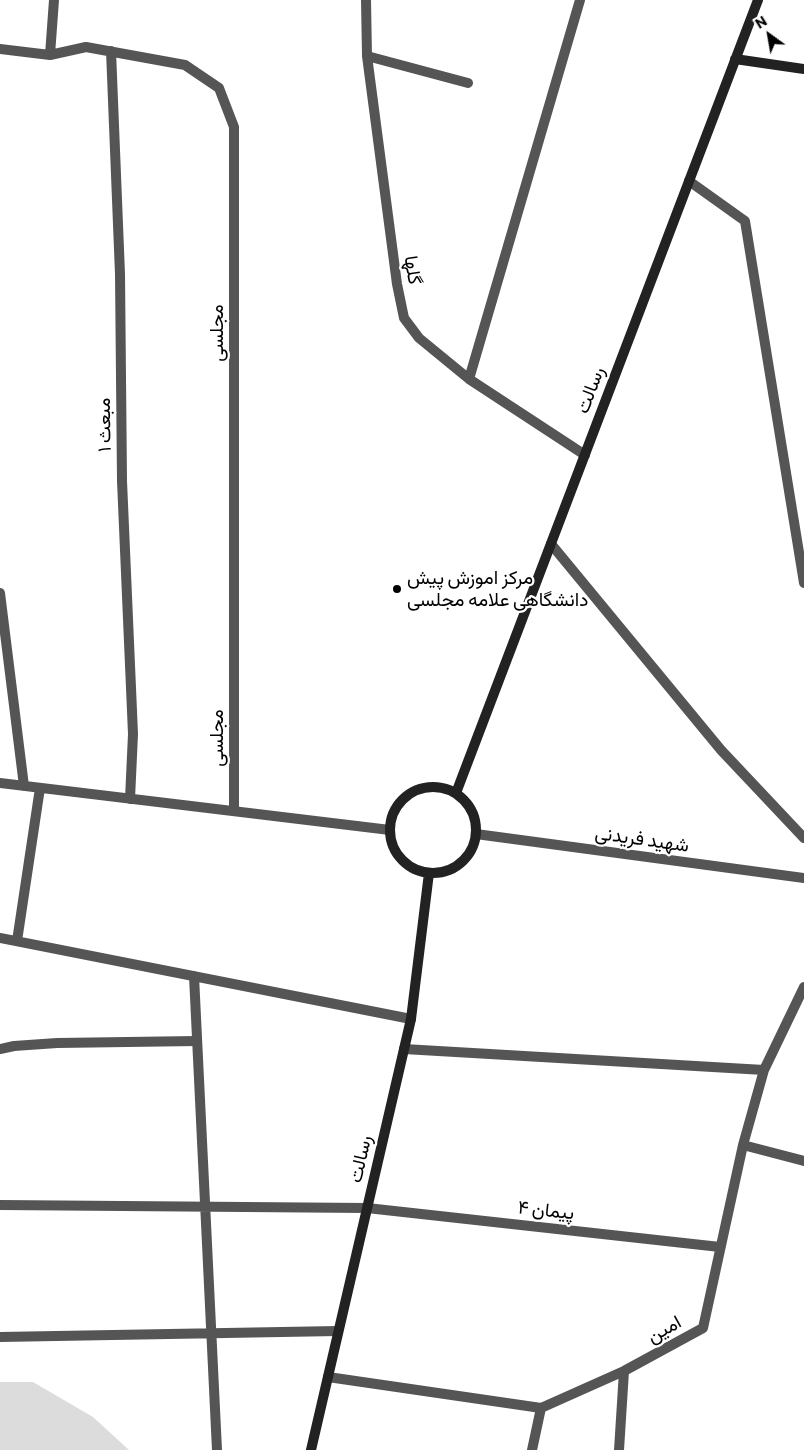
<!DOCTYPE html>
<meta charset="utf-8">
<style>
body{margin:0}
#map{position:relative;width:804px;height:1450px;overflow:hidden;background:#fff;font-family:Commissioner,sans-serif}
canvas{display:block}
.north{position:absolute;left:744px;top:10px;width:50px;height:50px;-webkit-text-stroke:4px #fff;paint-order:stroke;rotate:328deg;font-size:14px;font-weight:700;line-height:20px;text-align:center;color:#000}
.north::after{content:'';display:block;margin:auto;width:18px;height:22px;background:#000;clip-path:polygon(50% 0,100% 100%,50% 72%,0 100%)}
</style>
<div id="map">
<canvas width="804" height="1450"></canvas>
<div class="north">N</div>
</div>
<script>
const ctx = document.querySelector('canvas').getContext('2d');
ctx.lineJoin = 'round';
function paint(path, color) { ctx.fillStyle = color; ctx.fill(path, 'evenodd'); }
const toPath = rows => new Path2D(rows.map(r => 'M' + r).join(''));
function strokePath(path, color, width, dash) { ctx.strokeStyle = color; ctx.lineWidth = width; ctx.lineCap = dash ? 'butt' : 'round'; ctx.setLineDash(dash || []); ctx.stroke(path); }
function drawText(font, color, halo, rows, align = 'center') {
  ctx.font = font + ' Commissioner,Vazirmatn,sans-serif'; ctx.lineWidth = 4.5; ctx.setLineDash([]); ctx.textBaseline = 'middle'; ctx.strokeStyle = halo; ctx.fillStyle = color; for (const [text, x, y, turn = 0] of rows) {
    ctx.save(); ctx.translate(x, y); ctx.rotate((+turn || 0) * Math.PI / 180); ctx.textAlign = isNaN(turn) ? turn : align; if (halo) ctx.strokeText(text, 0, 0); ctx.fillText(text, 0, 0); ctx.restore();
  }
}
paint(toPath([
 [0,1382,33,1382,93,1417,129,1450,0,1450]
]), '#dcdcdc');
strokePath(toPath([
 [0,1049,14,1046,57,1043,197,1041]
]), '#555', 10);
strokePath(toPath([
 [366,0,367,56,397,284,404,318,419,338,469,379,585,455],
 [0,49,50,55,86,47,185,65,219,88,234,127,234,811],
 [111,51,120,274,122,481,133,734,130,799],
 [50,55,54,0],
 [367,56,468,83],
 [689,181,745,221,804,583],
 [469,379,580,0],
 [551,544,721,750,804,838],
 [0,593,24,786],
 [0,783,390,830],
 [476,834,804,878],
 [0,938,411,1019],
 [17,941,40,788],
 [194,976,217,1450],
 [404,1049,764,1070],
 [743,1145,804,1161],
 [0,1205,367,1208,720,1247],
 [0,1337,338,1331],
 [328,1377,541,1408,624,1371,703,1328,743,1145,764,1070,804,987],
 [532,1450,541,1408],
 [619,1450,624,1371]
]), '#555', 10);
strokePath(toPath([
 [735,59,804,69],
 '390 830a43 43 0 1 1 86 0a43 43 0 1 1-86 0Z',
 [456,793,758,0],
 [311,1450,411,1019,429,873]
]), '#222', 10);
for (const [x, y, r, color] of [
 [397,589,5,"#000"]
]) { const dot = new Path2D(); dot.arc(x, y, r, 0, 2 * Math.PI); ctx.fillStyle = color; ctx.fill(dot); strokePath(dot, '#fff', 2); }
drawText('19px', '#000', '#fff', [
 ["گلها",413,270,81],
 ["مجلسی",217,333,-90],
 ["رسالت",590,390,-69],
 ["مبعث ۱",104,425,-91],
 ["مجلسی",217,738,-90],
 ["شهید فریدنی",642,839,8],
 ["رسالت",360,1159,-77],
 ["پیمان ۴",546,1210,6],
 ["امین",664,1329,-29]
]);
drawText('19px', '#000', '#fff', [
 ["مرکز اموزش پیش",407,578],
 ["دانشگاهی علامه مجلسی",407,600]
], 'left');
</script>
